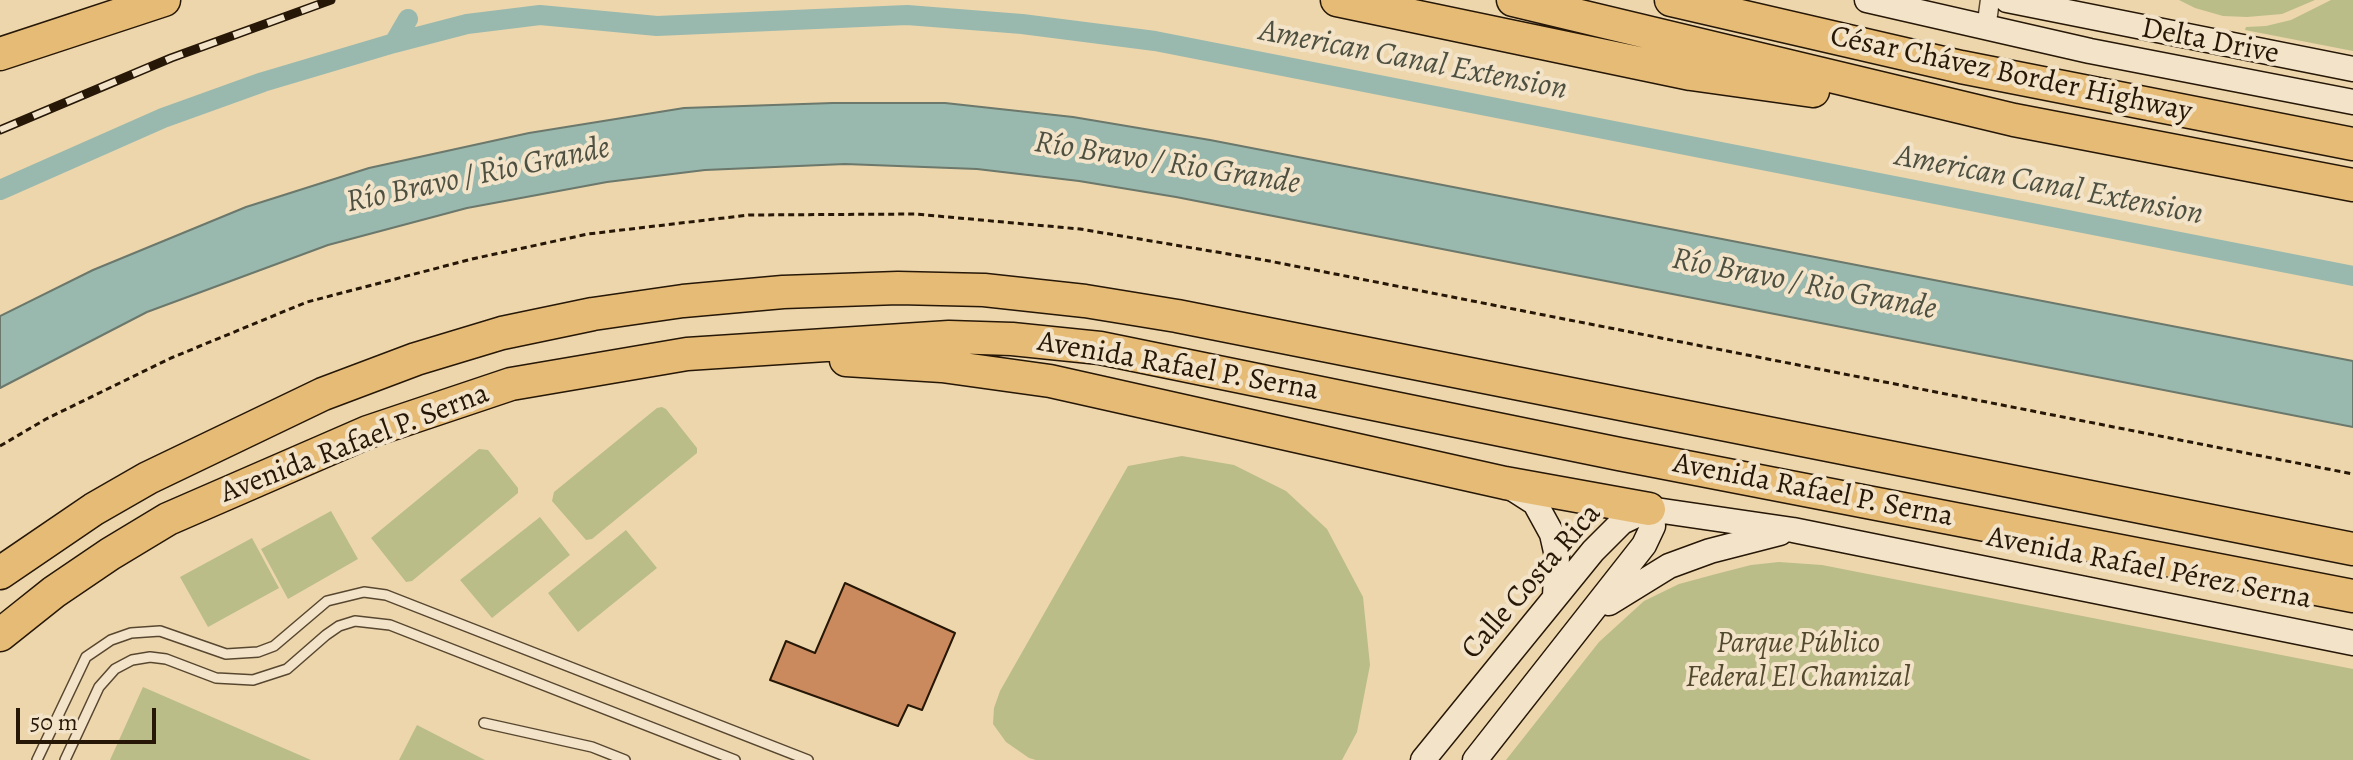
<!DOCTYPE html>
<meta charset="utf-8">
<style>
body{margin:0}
#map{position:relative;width:2353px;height:760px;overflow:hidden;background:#edd6ac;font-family:Alegreya,serif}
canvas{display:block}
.scale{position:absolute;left:16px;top:708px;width:140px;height:36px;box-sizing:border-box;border:4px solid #261707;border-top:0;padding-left:10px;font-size:24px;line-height:28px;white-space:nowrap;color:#261707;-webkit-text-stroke:6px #f3e4c9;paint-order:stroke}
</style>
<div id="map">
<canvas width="2353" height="760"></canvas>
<div class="scale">50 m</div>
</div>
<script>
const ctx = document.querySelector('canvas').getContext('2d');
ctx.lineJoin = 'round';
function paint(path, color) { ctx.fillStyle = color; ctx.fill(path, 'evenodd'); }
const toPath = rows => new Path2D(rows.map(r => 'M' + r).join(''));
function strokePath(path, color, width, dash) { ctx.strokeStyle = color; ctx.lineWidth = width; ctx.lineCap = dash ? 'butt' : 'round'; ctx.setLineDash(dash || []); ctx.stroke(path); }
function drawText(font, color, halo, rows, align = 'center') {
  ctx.font = font + ' Alegreya,serif'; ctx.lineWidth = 8; ctx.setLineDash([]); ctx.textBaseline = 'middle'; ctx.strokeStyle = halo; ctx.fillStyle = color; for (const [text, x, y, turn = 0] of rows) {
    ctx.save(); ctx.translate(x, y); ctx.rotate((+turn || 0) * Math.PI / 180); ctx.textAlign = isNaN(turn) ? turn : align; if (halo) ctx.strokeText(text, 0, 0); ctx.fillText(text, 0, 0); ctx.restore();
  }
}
paint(toPath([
 [2179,0,2315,0,2282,14,2247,17,2223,16,2195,8],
 [2331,0,2353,0,2353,51,2245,30,2246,27,2266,26,2291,20],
 [662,407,666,409,697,448,697,453,592,539,586,540,552,501,554,492,657,408],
 [479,449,488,450,518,488,518,493,412,581,406,582,371,538],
 [1182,456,1234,465,1286,491,1327,529,1363,597,1370,665,1357,732,1342,760,1036,760,1029,758,1006,742,993,724,994,708,1000,691,1128,466],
 [331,511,358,559,288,599,261,549],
 [540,517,570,555,492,618,460,580],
 [626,530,657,568,578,632,548,593],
 [252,538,279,588,208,627,180,577],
 [1779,562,1822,565,2353,669,2353,760,1506,760,1599,642,1644,601,1679,584,1716,574,1751,565],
 [143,687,311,760,110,760],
 [417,725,485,760,399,760]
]), '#babd88');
const water = toPath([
 [833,103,945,103,1073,117,1210,140,2353,361,2353,427,1176,197,1079,181,977,169,845,164,705,170,607,182,467,208,328,245,147,312,0,388,0,316,93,270,246,207,369,168,529,133,684,108,833,103]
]);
paint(water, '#99b9ae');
strokePath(water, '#6b786b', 2);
strokePath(toPath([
 [394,43,408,19],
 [0,190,163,118,263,82,394,43,467,24,540,15,657,26,907,15,1022,24,1155,41,2353,276]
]), '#99b9ae', 20);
const building = toPath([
 [845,583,955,633,922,710,908,705,898,726,770,680,786,641,815,653,845,583]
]);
paint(building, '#ca8a5d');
strokePath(building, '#261707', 2);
const lane = toPath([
 [484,723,592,747,625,760],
 [37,760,86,657,111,640,131,633,160,631,226,654,258,652,274,646,327,601,364,592,386,595,808,760],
 [65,760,99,687,115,669,132,660,150,657,166,659,216,678,253,680,287,669,326,635,339,626,355,621,390,625,735,760]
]);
const street = toPath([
 [1986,29,1990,0]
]);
const secondary = toPath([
 [1867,0,2090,51,2353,102],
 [2007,0,2353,69],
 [1510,487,1535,503,1552,534,1557,556,1555,596],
 [1649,509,1793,530,2353,643],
 [1609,603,1669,566,1710,551,1780,533],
 [1423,760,1593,551,1622,522,1649,509],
 [1475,760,1644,545,1653,526,1649,509]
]);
const highway = toPath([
 [1337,0,1691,74,1813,91],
 [1513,0,2014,120,2353,185],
 [1671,0,1961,67,2353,144],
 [0,54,164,0],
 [846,360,942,366,1050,381,1505,483,1649,509],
 [0,573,94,509,148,478,323,394,416,359,502,333,593,314,683,301,783,292,898,288,984,290,1085,301,1177,316,2353,549],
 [0,635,54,592,110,554,168,519,368,432,511,384,687,354,949,337,1012,339,1100,348,1619,454,2353,596]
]);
strokePath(lane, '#584730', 12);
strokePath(street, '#584730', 21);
strokePath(secondary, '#261707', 27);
strokePath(highway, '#261707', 35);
strokePath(toPath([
 [0,446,46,419,171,358,307,302,472,259,588,234,749,215,915,214,1080,229,1264,260,2353,474]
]), '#261707', 3, [6, 4]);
strokePath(lane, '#f3e4c9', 9);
strokePath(street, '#f3e4c9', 18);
strokePath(secondary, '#f3e4c9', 24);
strokePath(highway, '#e6bb76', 32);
const rail = toPath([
 [0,130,171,58,331,0]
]);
strokePath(rail, '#261707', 9);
strokePath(rail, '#f3e4c9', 6, [18]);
drawText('30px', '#261707', '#f3e4c9', [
 ["Delta Drive",2210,42,11],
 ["César Chávez Border Highway",2011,75,12],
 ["Avenida Rafael P. Serna",1178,367,10],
 ["Avenida Rafael P. Serna",355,444,-21],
 ["Avenida Rafael P. Serna",1813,491,11],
 ["Avenida Rafael Pérez Serna",2149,569,11],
 ["Calle Costa Rica",1532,582,-49]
]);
drawText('italic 30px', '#52492e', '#f3e4c9', [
 ["Parque Público",1798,645],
 ["Federal El Chamizal",1798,679]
]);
drawText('italic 32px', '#4e5041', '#f3e4c9', [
 ["American Canal Extension",1413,61,11],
 ["Río Bravo / Rio Grande",1167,164,9],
 ["Río Bravo / Rio Grande",478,176,-12],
 ["American Canal Extension",2049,186,11],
 ["Río Bravo / Rio Grande",1804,285,11]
]);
</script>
